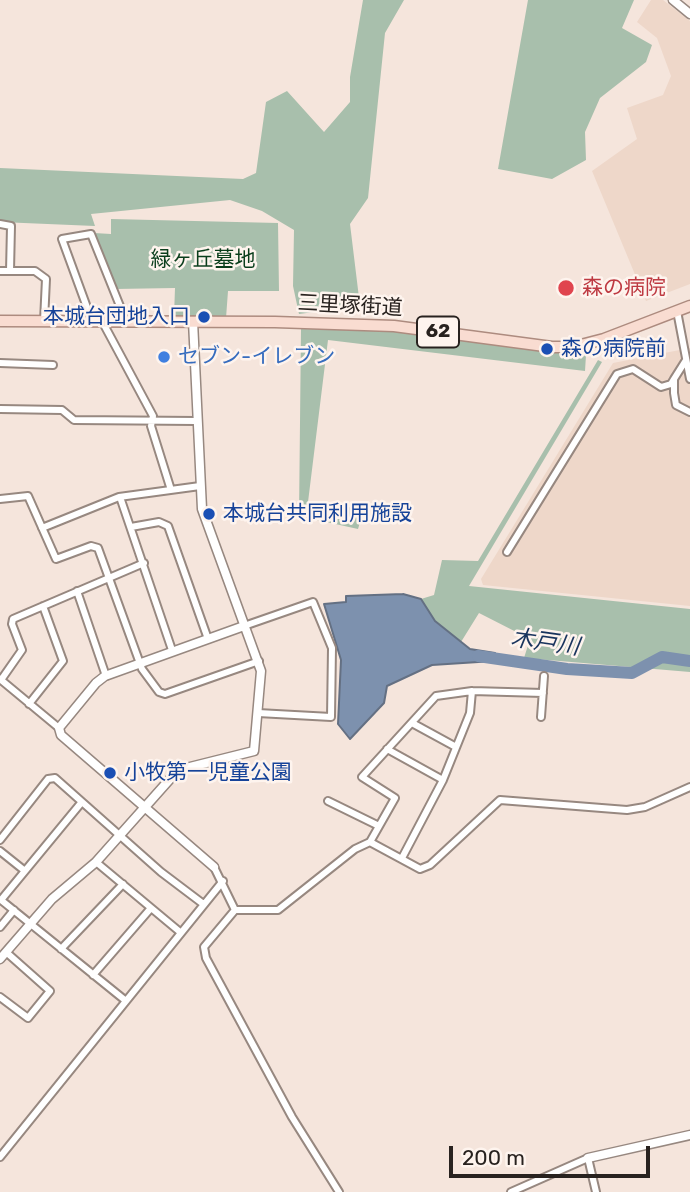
<!DOCTYPE html>
<meta charset="utf-8">
<style>
body{margin:0}
#map{position:relative;width:690px;height:1192px;overflow:hidden;background:#f5e5dc;font-family:Rubik,sans-serif}
canvas{display:block}
.scale{position:absolute;left:449px;top:1146px;width:201px;height:32px;box-sizing:border-box;border:4px solid #28221f;border-top:0;padding-left:9px;font-size:21px;line-height:24px;white-space:nowrap;color:#28221f;-webkit-text-stroke:5px #fef4ee;paint-order:stroke}
</style>
<div id="map">
<canvas width="690" height="1192"></canvas>
<div class="scale">200 m</div>
</div>
<script>
const ctx = document.querySelector('canvas').getContext('2d');
ctx.lineJoin = 'round';
function paint(path, color) { ctx.fillStyle = color; ctx.fill(path, 'evenodd'); }
const toPath = rows => new Path2D(rows.map(r => 'M' + r).join(''));
function strokePath(path, color, width, dash) { ctx.strokeStyle = color; ctx.lineWidth = width; ctx.lineCap = dash ? 'butt' : 'round'; ctx.setLineDash(dash || []); ctx.stroke(path); }
function drawText(font, color, halo, rows, align = 'center') {
  ctx.font = font + ' Rubik,"Noto Sans JP",sans-serif'; ctx.lineWidth = 5; ctx.setLineDash([]); ctx.textBaseline = 'middle'; ctx.strokeStyle = halo; ctx.fillStyle = color; for (const [text, x, y, turn = 0] of rows) {
    ctx.save(); ctx.translate(x, y); ctx.rotate((+turn || 0) * Math.PI / 180); ctx.textAlign = isNaN(turn) ? turn : align; if (halo) ctx.strokeText(text, 0, 0); ctx.fillText(text, 0, 0); ctx.restore();
  }
}
paint(toPath([
 [651,0,663,0,690,21,690,284,646,301,592,171,637,139,627,108,663,95,671,76,657,38,637,22],
 [690,348,690,606,483,585,481,579,613,363]
]), '#eed7c9');
paint(toPath([
 [363,0,404,0,385,33,368,198,350,224,360,306,299,314,293,286,294,230,262,211,230,200,91,214,95,226,0,222,0,168,243,179,256,173,266,102,287,91,324,132,350,102,350,77],
 [528,0,634,0,622,28,652,45,646,62,600,98,585,132,586,160,552,179,498,169],
 [111,219,278,223,279,291,228,291,226,318,174,316,175,288,115,289,94,233,111,234],
 [301,329,388,330,586,355,585,371,328,340,308,502,364,509,358,529,299,516],
 [598,360,602,362,469,586,690,609,690,672,524,658,530,639,479,613,461,642,435,621,421,599,434,595,442,560,478,561]
]), '#a8bfac');
const water = toPath([
 [403,594,421,599,435,621,470,649,495,653,494,661,432,665,387,686,384,703,350,739,338,724,341,660,324,604,346,602,346,596,403,594]
]);
paint(water, '#7d91ae');
strokePath(water, '#647083', 2);
strokePath(toPath([
 [478,656,567,669,632,673,662,657,690,661]
]), '#7d91ae', 12);
const minor = toPath([
 [0,224,11,226,10,271],
 [0,271,35,271,46,279,44,321],
 [677,311,690,379],
 [92,321,62,239,91,234,126,321],
 [102,321,153,416,151,426,171,490],
 [686,360,674,379,674,393,676,405,690,412],
 [0,363,53,365],
 [0,409,62,410,74,420,196,421],
 [120,497,172,650],
 [0,499,28,496,56,559,91,546,98,548,142,669,159,692,165,694,259,661],
 [131,527,159,522,168,526,208,639],
 [42,528,119,497,200,486],
 [507,552,617,374,633,369,661,387,671,384,674,379],
 [77,591,106,676],
 [244,626,313,602,332,648,331,717,258,713],
 [0,679,59,728],
 [1,680,22,650,12,624,13,619,144,563],
 [29,704,63,661,43,606],
 [541,717,544,676],
 [412,723,456,747],
 [387,749,443,780],
 [328,801,379,826],
 [81,803,1,900,126,1001],
 [0,840,48,779,55,778,161,872,202,903],
 [370,842,420,869,430,865,500,800,627,810,645,807,690,787],
 [0,851,25,871],
 [402,858,443,780,470,713,472,691],
 [96,862,180,932],
 [214,867,235,910],
 [0,927,14,910],
 [61,949,123,884],
 [93,975,151,908],
 [0,997,28,1018,50,991,6,952],
 [0,1157,223,881],
 [339,1192,292,1117,206,958,204,947,235,910,278,910,355,849,370,842,395,798,362,777,436,696,472,691,543,693],
 [511,1192,588,1158,596,1192]
]);
const tertiary = toPath([
 [673,0,690,14],
 [214,867,61,735,59,728,96,683,105,676,244,626],
 [0,959,52,899,96,862,178,770,254,751,261,671,202,509,193,321],
 [588,1158,690,1135]
]);
const primary = toPath([
 [0,321,275,322,394,326,552,347,573,347,604,339,690,306]
]);
strokePath(minor, '#978880', 10);
strokePath(tertiary, '#978880', 11);
strokePath(primary, '#ad8b7f', 13);
strokePath(minor, '#fff', 6);
strokePath(tertiary, '#fff', 8);
strokePath(primary, '#f9dcd1', 10);
for (const [x, y, r, color] of [
 [566,288,9,"#e0444e"],
 [204,317,7,"#1a4fb4"],
 [547,349,7,"#1a4fb4"],
 [164,357,7,"#3f7fe0"],
 [209,514,7,"#1a4fb4"],
 [110,773,7,"#1a4fb4"]
]) { const dot = new Path2D(); dot.arc(x, y, r, 0, 2 * Math.PI); ctx.fillStyle = color; ctx.fill(dot); strokePath(dot, '#fef4ee', 2.5); }
for (const [x, y, w] of [
 [438,332,42]
]) { const box = new Path2D(); box.roundRect(x - w / 2, y - 15.5, w, 31, 5); ctx.fillStyle = '#fef4ee'; ctx.fill(box); strokePath(box, '#28221f', 2); }
drawText('bold 19px', '#28221f', null, [
 ["62",438,332]
]);
drawText('21px', '#0a3e1c', '#fef4ee', [
 ["緑ヶ丘墓地",203,260]
]);
drawText('21px', '#be3a42', '#fef4ee', [
 ["森の病院",582,288]
], 'left');
drawText('21px', '#28221f', '#fef4ee', [
 ["三里塚街道",350,306,3]
]);
drawText('21px', '#164399', '#fef4ee', [
 ["本城台団地入口",190,317,"right"],
 ["森の病院前",561,349],
 ["本城台共同利用施設",223,514],
 ["小牧第一児童公園",124,773]
], 'left');
drawText('21px', '#366cbe', '#fef4ee', [
 ["セブン-イレブン",178,357]
], 'left');
drawText('italic 23px', '#19345d', '#fef4ee', [
 ["木戸川",545,643,8]
]);
</script>
